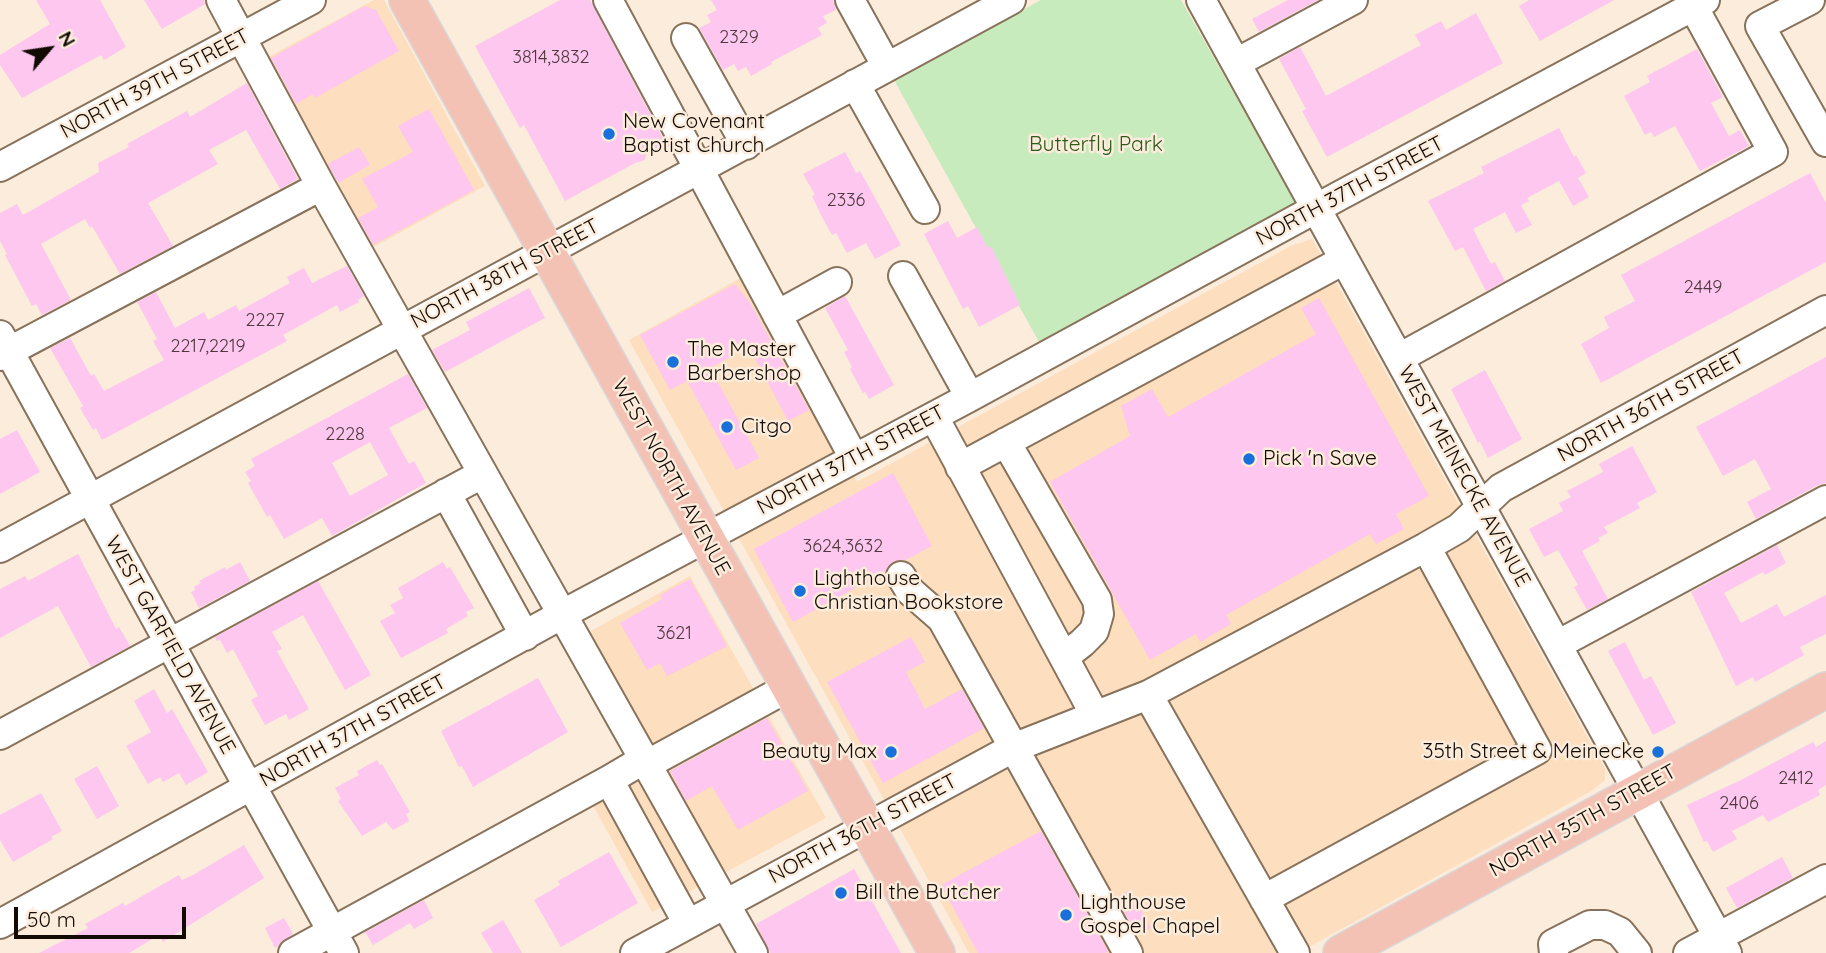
<!DOCTYPE html>
<style>
body{margin:0}
#map{position:relative;width:1826px;height:953px;overflow:hidden;background:#fbecdc;font-family:Quicksand,sans-serif}
canvas{display:block}
.north{position:absolute;left:14px;top:14px;width:70px;height:70px;-webkit-text-stroke:5px #fbecdc;paint-order:stroke;rotate:61deg;font-size:19px;font-weight:700;line-height:28px;text-align:center;color:#120a03}
.north::after{content:'';display:block;margin:auto;width:24px;height:32px;background:#120a03;clip-path:polygon(50% 0,100% 100%,50% 72%,0 100%)}
.scale{position:absolute;left:14px;top:907px;width:172px;height:32px;box-sizing:border-box;border:4px solid #120a03;border-top:0;padding-left:9px;font-size:21px;line-height:24px;white-space:nowrap;color:#120a03;-webkit-text-stroke:5px #fbecdc;paint-order:stroke}
</style>
<div id="map">
<canvas width="1826" height="953"></canvas>
<div class="north">N</div>
<div class="scale">50 m</div>
</div>
<script>
const ctx = document.querySelector('canvas').getContext('2d');
ctx.lineJoin = 'round';
function paint(path, color) { ctx.fillStyle = color; ctx.fill(path, 'evenodd'); }
const toPath = rows => new Path2D(rows.map(r => 'M' + r).join(''));
function strokePath(path, color, width, dash) { ctx.strokeStyle = color; ctx.lineWidth = width; ctx.lineCap = dash ? 'butt' : 'round'; ctx.setLineDash(dash || []); ctx.stroke(path); }
function drawText(font, color, halo, rows, align = 'center') {
  ctx.font = font + ' Quicksand,sans-serif'; ctx.lineWidth = 5; ctx.setLineDash([]); ctx.textBaseline = 'middle'; ctx.strokeStyle = halo; ctx.fillStyle = color; for (const [text, x, y, turn = 0] of rows) {
    ctx.save(); ctx.translate(x, y); ctx.rotate((+turn || 0) * Math.PI / 180); ctx.textAlign = isNaN(turn) ? turn : align; if (halo) ctx.strokeText(text, 0, 0); ctx.fillText(text, 0, 0); ctx.restore();
  }
}
paint(toPath([
 [374,0,384,0,485,186,368,250,259,62],
 [1312,239,1605,769,1605,780,1593,790,1298,953,969,953,629,340,746,275,857,482,1291,246],
 [690,576,826,818,652,912,590,800,653,768,582,636]
]), '#fddebe');
paint(toPath([
 [1041,0,1181,0,1297,204,1039,342,894,80]
]), '#c8ebbd');
paint(toPath([
 [36,0,100,0,126,47,104,60,101,55,22,98,0,65,0,55,50,24],
 [144,0,204,0,205,4,162,29],
 [560,0,590,0,666,144,646,155,645,160,635,163,565,201,524,125,520,128,475,46],
 [711,0,833,0,836,10,823,16,827,23,818,28,822,35,771,62,772,64,751,76,746,67,738,71,734,64,723,70,699,28,711,22,707,15,717,10],
 [1288,0,1318,0,1259,32,1252,19],
 [1529,0,1614,0,1540,41,1519,6],
 [364,6,376,10,399,51,315,98,313,94,296,104,271,58],
 [1476,13,1503,63,1327,157,1302,111,1306,109,1279,59,1300,47,1326,96,1421,45,1415,35,1441,21,1446,30],
 [1697,49,1723,97,1711,103,1729,136,1740,130,1749,146,1700,171,1675,126,1654,137,1651,132,1645,135,1624,96,1650,82,1647,76],
 [247,83,298,179,280,189,246,130,209,150,218,164,148,203,173,246,120,274,92,226,90,228,85,219,41,244,71,300,42,315,36,304,32,306,5,255,7,254,0,241,0,213,17,204,23,215,99,172,98,163,129,147,127,144,187,111,190,117],
 [429,109,474,190,373,245,358,218,378,207,362,179,413,152,398,126],
 [1559,128,1574,157,1576,155,1586,173,1578,178,1589,197,1573,206,1559,181,1527,198,1529,201,1521,205,1532,225,1516,233,1505,212,1473,229,1491,264,1495,262,1505,281,1486,291,1463,247,1455,251,1428,201,1484,173,1481,167],
 [359,147,370,165,338,183,328,164],
 [845,152,856,173,860,171,869,187,901,245,875,259,866,243,847,253,836,233,832,235,822,217,812,196,815,195,803,174],
 [1810,173,1826,203,1826,262,1601,383,1581,344,1609,328,1604,317,1635,301,1621,275],
 [948,221,957,238,977,227,988,248,991,246,1020,305,979,327,968,306,963,309,924,234],
 [347,266,364,296,358,300,359,302,340,312,337,305,283,335,287,341,102,440,96,428,93,430,80,408,83,406,50,348,70,338,91,376,94,374,104,391,164,360,153,341,157,339,137,302,156,292,175,328,204,312,208,320,236,305,239,311,290,283,287,277,304,268,312,283],
 [735,284,750,303,809,410,788,421,749,347,710,368,759,458,736,470,687,381,670,390,640,335],
 [529,288,545,318,445,372,432,350,470,330,466,322],
 [845,296,894,385,869,399,865,392,863,393,850,369,852,367,844,352,848,350,825,308],
 [1319,298,1429,496,1396,514,1404,529,1376,544,1370,534,1226,615,1231,624,1200,642,1196,634,1150,660,1050,482,1130,436,1121,406,1152,389,1168,417,1316,334,1301,308],
 [1826,357,1826,483,1818,485,1756,519,1747,502,1771,489,1755,459,1723,476,1696,427],
 [1485,370,1522,439,1488,458,1480,442,1478,443,1451,389],
 [408,374,427,408,389,428,409,464,414,461,426,483,332,536,322,518,284,539,270,515,267,517,248,483,251,481,245,472,255,466,251,459],
 [370,442,388,475,350,496,332,463],
 [17,430,40,472,0,494,0,439],
 [1632,446,1657,492,1637,503,1640,508,1604,527,1608,533,1598,538,1600,541,1582,551,1608,599,1587,610,1574,587,1578,585,1558,550,1544,557,1529,529,1563,511,1559,503,1571,497,1567,491,1603,472,1599,464],
 [893,473,932,546,905,560,893,561,886,571,793,622,754,549],
 [1777,545,1786,563,1765,575,1763,572,1724,593,1741,623,1777,604,1784,617,1826,595,1826,634,1800,647,1804,655,1755,682,1753,677,1736,686,1691,592],
 [78,554,116,629,119,627,130,646,91,667,58,606,0,638,0,589,25,576,28,581],
 [240,562,250,581,199,608,191,592,195,590,194,587,201,583,199,581,225,567,226,570],
 [443,562,447,569,450,567,474,608,466,612,468,616,446,629,448,633,401,658,380,621,395,613,390,605,403,598,398,588],
 [690,579,727,646,667,676,660,663,647,670,620,623,662,599,660,595],
 [318,581,371,675,345,690,303,615,272,632,282,649,277,651,309,709,289,720,286,714,265,725,251,700,258,696,233,649,227,653,220,640,217,641,215,637],
 [911,637,925,662,906,672,925,709,962,689,984,728,883,783,827,682],
 [1625,642,1644,680,1651,676,1676,723,1653,735,1608,651],
 [538,678,568,732,473,787,462,766,459,767,441,731],
 [154,689,167,713,172,709,208,772,186,785,179,773,163,782,160,777,148,784,126,746,151,732,134,701],
 [767,718,808,791,738,830,712,786,686,801,670,771],
 [1826,741,1826,785,1818,790,1820,795,1768,822,1763,815,1732,831,1737,839,1713,852,1707,841,1704,842,1687,805,1741,780,1813,742,1816,747],
 [377,760,380,765,382,764,410,812,406,814,409,821,393,830,386,822,362,836,338,801,341,799,335,788,359,775,357,771],
 [97,766,119,806,97,819,74,779],
 [41,793,62,831,51,837,53,839,13,862,0,840,0,815],
 [1041,831,1108,951,1105,953,978,953,941,885],
 [244,845,264,878,163,942,159,935,129,953,39,953,88,928,85,924,123,903,125,906,179,875,182,880,193,875],
 [609,852,638,903,561,947,534,900,560,885,558,881],
 [1782,857,1793,878,1737,908,1726,888],
 [854,869,901,953,770,953,756,924],
 [1130,890,1151,928,1137,935,1116,898],
 [424,900,433,918,414,929,410,923,373,945,365,932],
 [284,918,293,934,275,948,265,928],
 [503,920,522,953,493,953,481,933]
]), '#fdc7ef');
const minor = toPath([
 [221,0,321,186,753,953],
 [608,0,854,458],
 [850,0,887,67],
 [1201,0,1727,953],
 [1810,0,1760,26,1826,142],
 [686,38,746,145],
 [1236,63,1353,0],
 [855,84,925,209],
 [0,167,311,0],
 [903,276,970,397],
 [777,315,837,282],
 [0,335,242,775,252,787,344,953],
 [0,356,321,186],
 [1399,358,1773,152,1693,6],
 [934,417,1095,715],
 [1006,442,1097,600,1099,614,1094,631,1082,643,1064,657],
 [960,467,1344,260],
 [446,493,525,636],
 [0,548,1011,0],
 [901,576,910,591,942,619,1128,953],
 [1557,645,1826,500],
 [1148,695,1295,953],
 [0,735,482,474],
 [646,765,789,687],
 [609,780,688,924],
 [1264,899,1537,750,1426,547],
 [0,924,561,615,970,397,1339,196,1705,0],
 [293,953,609,780,643,760],
 [635,953,1013,748,1148,695,1426,547,1459,528,1501,488,1826,310],
 [1554,953,1553,944,1590,925,1605,925,1620,932,1637,953],
 [1688,953,1826,879]
]);
const major = toPath([
 [407,0,937,953],
 [1341,953,1826,690]
]);
strokePath(minor, '#88725b', 32);
strokePath(major, '#d9d8d7', 38);
strokePath(minor, '#fff', 28);
strokePath(major, '#f4c1b5', 35);
for (const [x, y, r, color] of [
 [609,134,7,"#1970da"],
 [673,362,7,"#1970da"],
 [727,427,7,"#1970da"],
 [1249,459,7,"#1970da"],
 [800,591,7,"#1970da"],
 [891,752,7,"#1970da"],
 [1658,752,7,"#1970da"],
 [841,893,7,"#1970da"],
 [1066,915,7,"#1970da"]
]) { const dot = new Path2D(); dot.arc(x, y, r, 0, 2 * Math.PI); ctx.fillStyle = color; ctx.fill(dot); strokePath(dot, '#fbecdc', 2.5); }
drawText('18px', '#4d393e', null, [
 ["2329",739,38],
 ["3814,3832",551,58],
 ["2336",846,201],
 ["2449",1703,288],
 ["2227",265,321],
 ["2217,2219",208,347],
 ["2228",345,435],
 ["3624,3632",843,547],
 ["3621",674,634],
 ["2412",1796,779],
 ["2406",1739,804]
]);
drawText('21px', '#120a03', '#fbecdc', [
 ["NORTH 39TH STREET",155,84,-28],
 ["NORTH 37TH STREET",1350,191,-28],
 ["NORTH 38TH STREET",505,274,-28],
 ["NORTH 36TH STREET",1651,406,-29],
 ["NORTH 37TH STREET",851,460,-28],
 ["WEST MEINECKE AVENUE",1464,476,61],
 ["WEST NORTH AVENUE",671,477,61],
 ["WEST GARFIELD AVENUE",170,645,61],
 ["NORTH 37TH STREET",353,731,-29],
 ["NORTH 35TH STREET",1583,821,-29],
 ["NORTH 36TH STREET",863,829,-28]
]);
drawText('21px', '#120a03', '#fbecdc', [
 ["New Covenant",623,122],
 ["Baptist Church",623,146],
 ["The Master",687,350],
 ["Barbershop",687,374],
 ["Citgo",741,427],
 ["Pick 'n Save",1263,459],
 ["Lighthouse",814,579],
 ["Christian Bookstore",814,603],
 ["Beauty Max",877,752,"right"],
 ["35th Street & Meinecke",1644,752,"right"],
 ["Bill the Butcher",855,893],
 ["Lighthouse",1080,903],
 ["Gospel Chapel",1080,927]
], 'left');
drawText('21px', '#2d5c19', '#fbecdc', [
 ["Butterfly Park",1096,145]
]);
</script>
